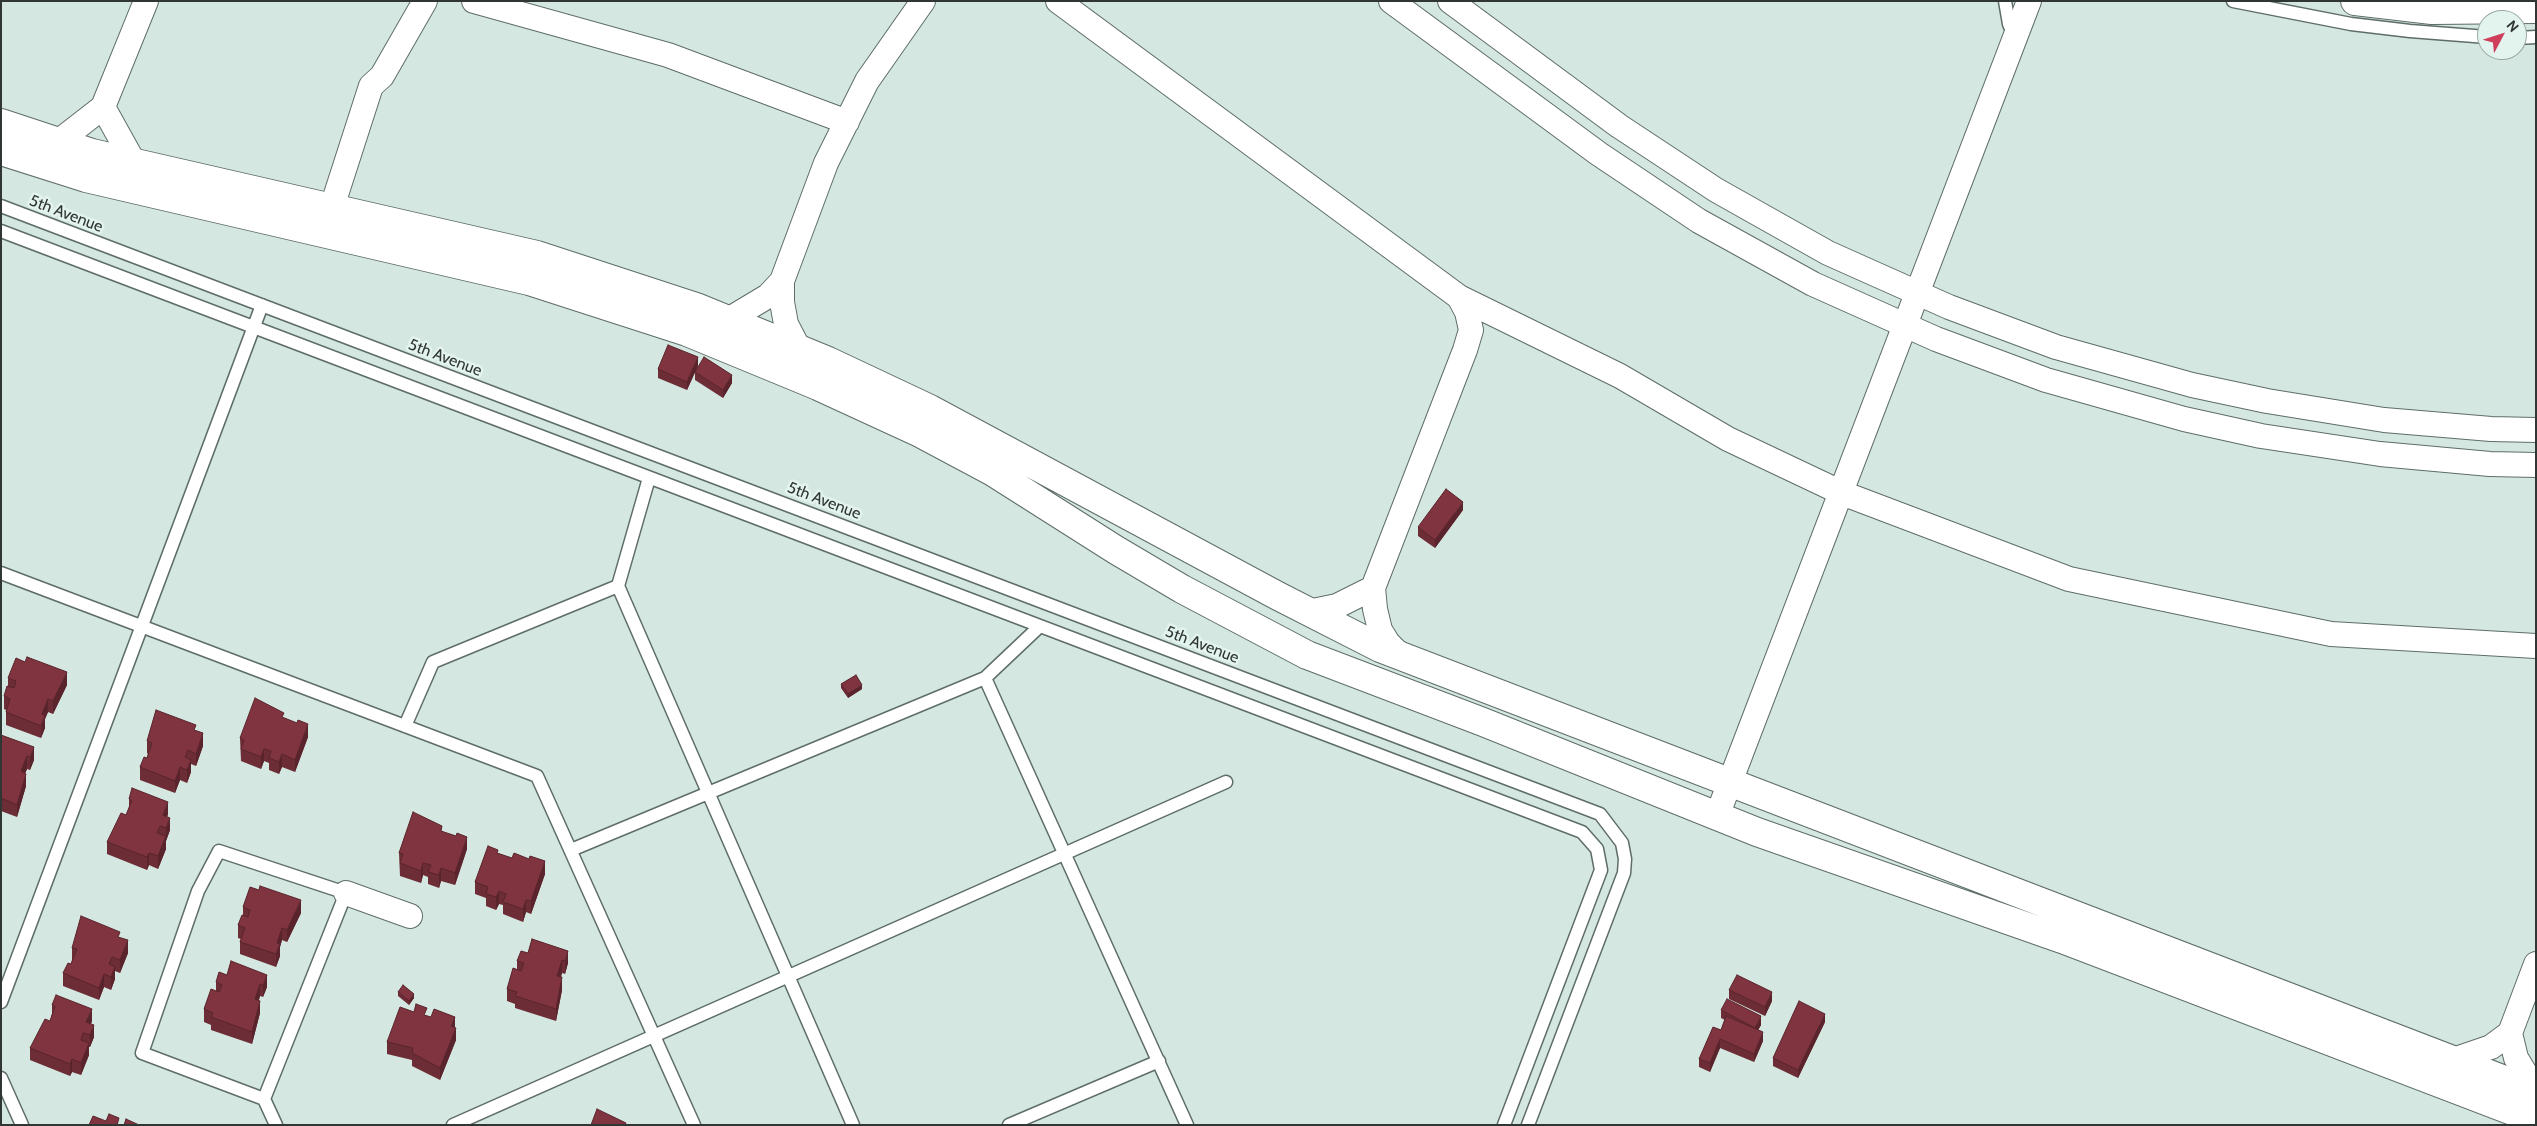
<!DOCTYPE html>
<style>
body{margin:0}
#map{position:relative;width:2537px;height:1126px;overflow:hidden;background:#d5e7e1;font-family:Cabin,sans-serif}
canvas{display:block}
.frame{position:absolute;inset:0;border:2px solid #303634;pointer-events:none}
.north{position:absolute;left:2477px;top:10px;width:50px;height:50px;box-sizing:border-box;background:#e3f4ef;border:1px solid #9ba8a4;border-radius:50%;rotate:50deg;font-size:14px;font-weight:700;line-height:20px;text-align:center;color:#303634}
.north::after{content:'';display:block;margin:auto;width:18px;height:22px;background:#cf3f5b;clip-path:polygon(50% 0,100% 100%,50% 72%,0 100%)}
</style>
<div id="map">
<canvas width="2537" height="1126"></canvas>
<div class="frame"></div>
<div class="north">N</div>
</div>
<script>
const ctx = document.querySelector('canvas').getContext('2d');
ctx.lineJoin = 'round';
const toPath = rows => new Path2D(rows.map(r => 'M' + r).join(''));
function strokePath(path, color, width, dash) { ctx.strokeStyle = color; ctx.lineWidth = width; ctx.lineCap = dash ? 'butt' : 'round'; ctx.setLineDash(dash || []); ctx.stroke(path); }
function paint(path, color) { ctx.fillStyle = color; ctx.fill(path, 'evenodd'); }
function drawText(font, color, halo, rows, align = 'center') {
  ctx.font = font + ' Cabin,sans-serif'; ctx.lineWidth = 5; ctx.setLineDash([]); ctx.textBaseline = 'middle'; ctx.strokeStyle = halo; ctx.fillStyle = color; for (const [text, x, y, turn = 0] of rows) {
    ctx.save(); ctx.translate(x, y); ctx.rotate((+turn || 0) * Math.PI / 180); ctx.textAlign = isNaN(turn) ? turn : align; if (halo) ctx.strokeText(text, 0, 0); ctx.fillText(text, 0, 0); ctx.restore();
  }
}
const service = toPath([
 [2005,1,2009,24,2015,37],
 [2233,1,2351,24,2410,31,2487,37],
 [2517,38,2536,37],
 [1,206,1600,814,1622,843,1625,859,1624,873,1528,1125],
 [1,231,1582,832,1597,849,1601,870,1504,1125],
 [649,478,618,586,853,1125],
 [1,573,537,776,694,1125],
 [1040,626,985,678,1187,1125],
 [405,726,433,662,618,586],
 [571,850,985,678],
 [1,1002,262,305],
 [1,1078,22,1125],
 [264,1099,346,893,219,851,198,891,142,1053,264,1099,276,1125],
 [453,1125,1226,782],
 [1009,1125,1159,1061]
]);
const minor = toPath([
 [474,1,668,55,847,122],
 [1058,1,1459,297,1467,312,1471,330,1465,350,1373,588,1375,609,1380,630,1388,643,1401,656],
 [1391,1,1599,154,1699,221,1813,284,1936,339,2046,380,2184,419,2261,436,2380,454,2490,464,2536,465],
 [1450,1,1619,126,1716,190,1828,253,1949,307,2056,347,2192,385,2267,401,2384,420,2491,429,2536,430],
 [103,107,133,161],
 [58,142,103,107,146,1],
 [332,207,371,86,382,76,425,1],
 [1459,297,1620,376,1728,439,1842,493,2069,579,2331,634,2536,646],
 [728,320,768,296,782,281],
 [799,349,786,324,782,302,782,281,826,163,867,81,923,1],
 [1308,612,1337,606,1373,588],
 [1717,816,2029,1],
 [346,893,410,916],
 [2510,1033,2516,1058,2536,1091],
 [2453,1060,2491,1047,2510,1033,2536,964]
]);
const secondary = toPath([
 [2355,1,2432,10,2536,9],
 [1,123,92,153,537,255,696,307,828,361,930,409,1278,596,1380,648,2536,1092],
 [1,151,86,178,529,281,687,332,818,386,918,432,993,472,1116,550,1182,589,1307,655,1483,722,1757,832,2062,939,2536,1120]
]);
strokePath(service, '#5e6d69', 15);
strokePath(minor, '#5e6d69', 26);
strokePath(secondary, '#5e6d69', 30);
strokePath(service, '#fff', 12);
strokePath(minor, '#fff', 24);
strokePath(secondary, '#fff', 28);
paint(toPath([
 [698,366,695,372,732,383,723,398,695,380,695,372,687,390,658,378,658,369],
 [1463,510,1435,548,1418,536,1418,527],
 [8,678,67,685,53,714,48,712,45,719,45,728,41,738,6,725,6,710,4,709,4,696,8,687],
 [841,684,862,689,848,698,841,688],
 [284,718,308,737,295,772,282,767,279,774,269,770,269,763,264,761,261,769,241,761,240,738],
 [196,731,203,746,196,766,191,764,191,772,187,783,180,780,175,793,140,780,140,767,147,758,148,754,147,753,147,741],
 [1,735,34,760,30,770,27,769,25,773,26,786,17,817,1,811],
 [129,799,168,814,167,817,170,830,166,841,166,849,158,869,149,865,147,870,107,854,107,842,126,815,129,808],
 [442,831,467,849,455,885,441,881,439,888,428,884,428,877,423,875,421,883,400,876,399,853],
 [498,853,545,874,531,914,526,912,523,922,503,914,503,905,499,904,496,910,486,906,486,898,475,894,475,882],
 [243,907,301,913,287,942,282,940,280,947,280,956,276,967,240,954,240,942,241,939,238,938,238,925,243,915],
 [120,938,128,953,120,973,115,971,115,979,111,990,104,987,99,1000,63,986,63,973,71,964,72,960,72,948],
 [532,939,568,963,565,974,562,973,561,977,562,990,556,1021,515,1008,515,1004,507,1001,507,989,517,969,517,961,528,953],
 [231,961,267,987,263,997,260,996,259,1000,260,1013,252,1044,211,1030,211,1025,204,1022,204,1009,216,991,216,982,227,975],
 [1729,990,1772,1001,1765,1016,1729,999],
 [398,992,414,998,409,1005,398,996],
 [52,1005,92,1021,91,1024,94,1037,90,1047,89,1047,89,1055,81,1075,72,1072,70,1076,30,1060,30,1048,50,1021,52,1014],
 [1721,1010,1761,1025,1758,1030,1763,1041,1754,1062,1720,1048,1710,1072,1699,1067,1699,1059,1721,1030,1725,1020,1721,1018],
 [414,1012,427,1016,455,1028,456,1040,440,1080,412,1066,412,1060,387,1054,387,1042],
 [1825,1022,1798,1078,1773,1066,1773,1058]
]), '#6d2d36');
paint(toPath([
 [698,357,698,366,687,390,687,382],
 [732,375,732,383,723,398,723,390],
 [1463,502,1463,510,1435,548,1435,540],
 [2,606,2,619,1,622,1,609],
 [67,672,67,685,53,714,53,701],
 [862,685,862,689,848,698,848,694],
 [48,699,48,712,45,719,45,728,41,738,42,714],
 [308,724,308,737,295,772,295,760],
 [203,733,203,746,196,766,196,754],
 [34,747,34,760,30,770,30,757],
 [264,749,264,761,261,769,261,757],
 [282,754,282,767,279,774,279,762],
 [27,756,27,769,21,784,21,771],
 [191,760,191,772,187,783,187,770],
 [180,767,180,780,175,793,175,781],
 [26,774,26,786,17,817,17,805],
 [168,802,168,814,163,828,163,815],
 [170,818,170,830,166,841,166,828],
 [166,836,166,849,158,869,158,856],
 [467,837,467,849,455,885,455,873],
 [149,853,149,865,147,870,147,857],
 [545,861,545,874,531,914,531,901],
 [423,863,423,875,421,883,421,871],
 [441,868,441,881,439,888,439,875],
 [499,891,499,904,496,910,496,897],
 [301,900,301,913,287,942,287,930],
 [526,900,526,912,523,922,523,909],
 [282,928,282,940,280,947,280,956,276,967,277,943],
 [128,940,128,953,120,973,120,960],
 [568,951,568,963,565,974,565,961],
 [562,960,562,973,557,988,557,976],
 [115,967,115,979,111,990,111,977],
 [104,974,104,987,99,1000,99,988],
 [267,975,267,987,263,997,263,985],
 [562,977,562,990,556,1021,556,1009],
 [260,984,260,996,255,1011,255,999],
 [1772,992,1772,1001,1765,1016,1765,1007],
 [414,994,414,998,409,1005,409,1001],
 [260,1001,260,1013,252,1044,252,1032],
 [92,1009,92,1021,86,1035,86,1022],
 [1825,1014,1825,1022,1798,1078,1798,1070],
 [1761,1016,1761,1025,1755,1036,1755,1028],
 [455,1017,455,1029,451,1026],
 [94,1025,94,1037,90,1047,90,1035],
 [456,1028,456,1040,440,1080,440,1068],
 [1763,1032,1763,1041,1754,1062,1754,1054],
 [1720,1039,1720,1048,1710,1072,1710,1063],
 [89,1043,89,1055,81,1075,81,1063],
 [72,1059,72,1072,70,1076,70,1064]
]), '#59242c');
const building = toPath([
 [668,345,698,357,687,382,658,369,668,345],
 [704,357,732,375,723,390,695,372,704,357],
 [1446,489,1463,502,1435,540,1418,527,1446,489],
 [27,657,67,672,53,701,48,699,42,714,45,716,41,726,6,712,10,699,4,696,7,686,14,688,16,681,8,678,16,658,25,662,27,657],
 [856,675,862,685,848,694,841,684,856,675],
 [255,698,284,713,282,717,297,723,298,720,308,724,295,760,282,754,279,762,269,758,271,751,264,749,261,757,241,749,244,740,240,738,255,698],
 [156,710,196,725,194,730,203,733,196,754,188,750,185,757,191,760,187,770,180,767,175,781,140,767,144,757,147,758,152,743,147,741,156,710],
 [1,735,34,747,30,757,27,756,21,771,26,774,17,805,1,798,1,735],
 [132,788,168,802,163,815,170,818,166,828,160,826,157,833,166,836,158,856,149,853,147,857,107,842,121,813,126,815,132,800,129,799,132,788],
 [413,812,442,826,441,831,456,836,457,833,467,837,455,873,441,868,439,875,428,872,431,865,423,863,421,871,400,863,403,854,399,853,413,812],
 [488,846,498,850,497,853,512,858,514,853,529,859,530,856,545,861,531,901,526,900,523,909,503,902,506,894,499,891,496,897,486,894,488,887,475,882,488,846],
 [260,886,301,900,287,930,282,928,277,943,280,944,276,954,240,942,245,928,238,925,242,915,248,917,250,910,243,907,250,887,259,890,260,886],
 [81,916,120,932,118,937,128,940,120,960,112,957,109,964,115,967,111,977,104,974,99,988,63,973,68,963,71,964,77,949,72,948,81,916],
 [532,939,568,951,565,961,562,960,557,976,562,977,556,1009,515,996,517,992,507,989,513,968,521,971,524,963,517,961,521,951,528,953,532,939],
 [231,961,267,975,263,985,260,984,255,999,260,1001,252,1032,211,1017,213,1013,204,1009,211,989,219,992,222,985,216,982,219,972,227,975,231,961],
 [1737,975,1772,992,1765,1007,1729,990,1737,975],
 [403,985,414,994,409,1001,398,992,403,985],
 [56,995,92,1009,86,1022,94,1025,90,1035,83,1033,81,1040,89,1043,81,1063,72,1059,70,1064,30,1048,45,1019,50,1021,55,1006,52,1005,56,995],
 [1727,999,1761,1016,1755,1028,1721,1010,1727,999],
 [1799,1001,1825,1014,1798,1070,1773,1058,1799,1001],
 [416,1004,427,1008,424,1015,431,1017,434,1009,455,1017,451,1026,456,1028,440,1068,412,1053,413,1048,387,1042,400,1007,414,1012,416,1004],
 [1726,1016,1763,1032,1754,1054,1720,1039,1710,1063,1699,1059,1713,1027,1721,1030,1726,1016],
 [597,1109,626,1123,625,1125,591,1125,597,1109],
 [109,1114,119,1118,117,1125,89,1125,93,1116,106,1121,109,1114],
 [126,1119,139,1125,124,1125,126,1119]
]);
paint(building, '#7f343f');
strokePath(building, '#59242c', 1);
drawText('16px', '#303634', '#e3f4ef', [
 ["5th Avenue",66,214,21],
 ["5th Avenue",445,358,21],
 ["5th Avenue",824,501,21],
 ["5th Avenue",1202,645,21]
]);
</script>
